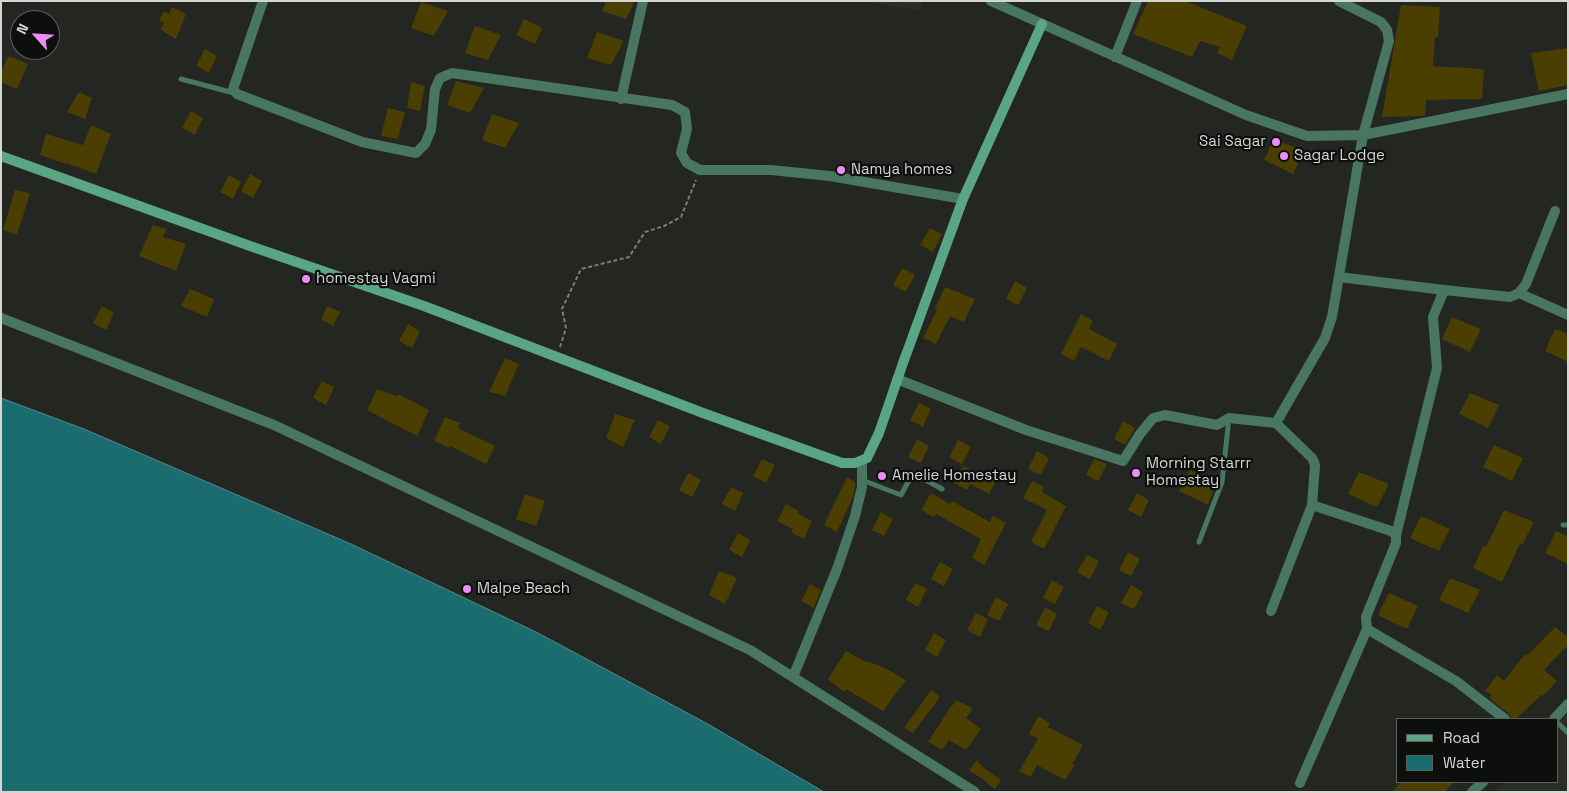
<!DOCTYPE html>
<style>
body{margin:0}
#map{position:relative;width:1569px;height:793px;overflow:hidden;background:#232621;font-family:"Space Grotesk",sans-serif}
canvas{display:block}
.frame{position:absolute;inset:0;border:2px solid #d4d6d3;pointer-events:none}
.legend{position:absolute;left:1396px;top:718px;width:162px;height:65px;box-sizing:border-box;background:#0d0f0c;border:1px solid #5d5f5c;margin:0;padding:6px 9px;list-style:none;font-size:15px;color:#d4d6d3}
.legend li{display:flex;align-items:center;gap:10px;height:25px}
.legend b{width:25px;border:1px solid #5d5f5c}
.north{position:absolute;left:10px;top:10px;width:50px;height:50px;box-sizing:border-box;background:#0d0f0c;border:1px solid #5d5f5c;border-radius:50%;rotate:296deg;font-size:14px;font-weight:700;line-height:20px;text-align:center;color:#d4d6d3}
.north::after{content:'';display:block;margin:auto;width:18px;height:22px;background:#ed8cf9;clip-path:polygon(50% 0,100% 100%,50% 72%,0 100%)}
</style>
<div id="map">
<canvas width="1569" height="793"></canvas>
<div class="frame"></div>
<ul class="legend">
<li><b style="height:6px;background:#59a584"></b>Road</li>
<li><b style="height:14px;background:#1b6c6e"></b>Water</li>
</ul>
<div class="north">N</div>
</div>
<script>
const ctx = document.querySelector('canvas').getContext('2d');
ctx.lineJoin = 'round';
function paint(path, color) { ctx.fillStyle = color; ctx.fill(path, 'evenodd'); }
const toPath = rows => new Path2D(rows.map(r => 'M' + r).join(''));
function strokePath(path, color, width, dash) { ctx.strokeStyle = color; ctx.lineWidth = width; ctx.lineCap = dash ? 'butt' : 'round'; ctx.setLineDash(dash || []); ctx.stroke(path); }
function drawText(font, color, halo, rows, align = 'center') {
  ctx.font = font + ' "Space Grotesk",sans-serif'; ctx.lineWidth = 4.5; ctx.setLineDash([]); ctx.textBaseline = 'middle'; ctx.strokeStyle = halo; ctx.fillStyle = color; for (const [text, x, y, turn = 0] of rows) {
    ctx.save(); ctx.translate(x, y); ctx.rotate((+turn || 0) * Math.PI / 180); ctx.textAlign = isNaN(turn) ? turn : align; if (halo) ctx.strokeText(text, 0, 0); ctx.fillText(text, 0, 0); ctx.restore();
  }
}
paint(toPath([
 [864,1,921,1,921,11],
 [1568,713,1568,792,1495,792,1504,782,1558,782,1558,724]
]), '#2a2f25');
const water = toPath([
 [1,398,84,429,351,544,538,633,706,723,824,792,1,792,1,398]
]);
paint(water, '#1b6c6e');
strokePath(water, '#528c8c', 1);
paint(toPath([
 [606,1,635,1,626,19,602,11],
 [1148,1,1185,1,1247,26,1232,60,1217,53,1220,47,1200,41,1192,57,1133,34],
 [421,2,448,11,434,36,411,28],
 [1401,5,1440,7,1438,37,1435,37,1433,66,1484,69,1482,99,1426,100,1425,116,1382,117],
 [172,7,186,14,176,39,161,30,164,23,159,20,164,11,169,14],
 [524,19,542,28,535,44,516,35],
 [475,26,501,35,488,60,465,53],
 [597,32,624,41,611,65,587,58],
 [1568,48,1568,85,1539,91,1531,53],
 [205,49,217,56,209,73,196,66],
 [8,56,28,64,17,89,1,82,1,73],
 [456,81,484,88,470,113,447,105],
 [411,82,425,86,420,111,407,108],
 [79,92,92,98,85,119,67,112],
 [388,108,405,112,398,139,381,136],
 [191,111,203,118,195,135,182,128],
 [492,114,519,123,505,148,482,140],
 [91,125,111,134,96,174,67,163,66,164,40,155,46,134,83,145],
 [1274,139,1304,151,1293,174,1264,160],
 [250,174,262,181,253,198,241,191],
 [229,175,241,182,233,199,220,192],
 [15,190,30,193,17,235,3,230],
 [153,225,167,229,163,237,186,244,176,271,139,256],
 [930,228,942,234,933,252,920,245],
 [902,268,915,275,906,292,893,285],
 [1015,281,1027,288,1018,305,1006,299],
 [945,287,975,299,964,322,950,316,936,344,923,338,937,310,935,308],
 [190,289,214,299,207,317,181,306],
 [102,306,114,313,106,330,93,323],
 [327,306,340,312,333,326,321,319],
 [1081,314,1093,321,1089,329,1117,344,1109,361,1081,347,1074,361,1061,354],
 [1452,317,1481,329,1470,352,1442,339],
 [408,324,420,331,412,348,399,341],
 [1555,329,1568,334,1568,362,1545,351],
 [505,358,519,364,505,396,489,392],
 [322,381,334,387,326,405,313,398],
 [377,389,397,396,398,394,429,410,417,436,367,410],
 [1470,393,1499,405,1488,428,1459,414],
 [919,403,931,409,923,427,910,420],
 [615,414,635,420,623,447,606,438],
 [445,417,460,423,458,428,495,446,486,464,450,446,449,448,434,441],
 [658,420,670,426,661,444,649,437],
 [1123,421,1135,428,1125,445,1114,439],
 [917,439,929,446,921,463,908,457],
 [958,440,971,447,962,464,949,457],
 [1494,445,1523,458,1512,481,1483,467],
 [1037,451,1049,458,1041,475,1028,469],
 [762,459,775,465,766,483,753,476],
 [1094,459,1107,464,1098,481,1086,475],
 [963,466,983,476,986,470,998,477,989,494,970,484,967,490,954,483],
 [1190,470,1217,482,1208,505,1179,491],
 [1359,472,1389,484,1377,507,1348,494],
 [688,473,701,480,692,497,679,490],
 [847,477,855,482,855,486,853,497,837,532,824,525],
 [1032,481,1044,487,1042,492,1066,506,1044,549,1031,542,1047,510,1023,498],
 [731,487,743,493,735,511,722,504],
 [931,493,950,504,952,501,990,522,993,516,1006,523,984,565,972,558,981,539,936,514,934,517,921,510],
 [1137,493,1149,500,1141,517,1128,510],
 [525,494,545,501,536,526,516,519],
 [786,504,799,511,797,513,812,521,804,539,791,532,793,529,777,521],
 [1504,510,1534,522,1522,545,1520,544,1502,582,1473,568,1483,546,1486,547],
 [881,512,893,519,884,536,872,530],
 [1421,516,1450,529,1439,551,1410,538],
 [1556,531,1568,536,1568,564,1545,553],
 [738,533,750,540,742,557,729,550],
 [1128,552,1140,559,1131,576,1119,570],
 [1087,555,1099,561,1090,579,1077,572],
 [940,562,953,569,944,586,931,579],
 [719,571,737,578,725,604,709,595],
 [1450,578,1480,590,1468,613,1439,600],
 [1052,580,1064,587,1055,604,1043,598],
 [915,583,927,589,918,607,906,600],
 [810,584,821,590,814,608,801,601],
 [1131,585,1143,592,1134,609,1121,603],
 [1389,593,1418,606,1407,629,1378,615],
 [996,597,1008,604,999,621,987,615],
 [1097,606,1109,612,1100,630,1088,623],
 [1045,607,1057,614,1049,631,1036,625],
 [976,613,988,619,980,637,967,630],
 [1555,627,1568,637,1568,645,1544,670,1557,681,1543,696,1541,695,1516,719,1512,719,1509,714,1489,698,1492,695,1485,691,1497,675,1504,681,1525,654,1527,656],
 [934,633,946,640,937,657,925,650],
 [846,651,866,662,867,661,885,668,906,680,883,711,846,689,844,692,828,679],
 [931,690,940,697,913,733,904,728],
 [956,700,973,708,966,718,981,729,966,750,949,740,942,750,928,742,951,706,952,706],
 [1038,716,1050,723,1048,727,1083,745,1072,764,1075,765,1065,780,1037,765,1031,777,1019,771,1038,739,1029,734],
 [977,760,985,769,1001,780,995,789,986,783,987,782,969,770],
 [1401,782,1454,782,1445,792,1392,792]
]), '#4a3e01');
strokePath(toPath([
 [560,347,566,328,562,309,581,269,629,257,645,232,664,226,681,217,696,180]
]), '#7b7d79', 2, [4, 2.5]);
strokePath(toPath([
 [181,79,234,93],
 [862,480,901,495,913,473,942,489],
 [1563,525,1568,525],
 [1199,542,1222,482,1229,418],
 [1558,723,1568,733]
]), '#497662', 5);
strokePath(toPath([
 [263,1,233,89,237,94,362,142,416,153,425,144,431,130,435,89,440,78,452,73,672,105,685,112,687,129,681,153,687,163,700,170,771,170,830,176,963,199],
 [991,1,1246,115,1307,136,1363,135,1568,94],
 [1115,57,1137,1],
 [621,99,643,1],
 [1339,277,1444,290],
 [1519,293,1568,315],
 [1,318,274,425,750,650,975,792],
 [897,379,1026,430,1123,461,1140,434,1153,418,1165,415,1217,425,1229,418,1276,423,1312,458,1314,462,1315,466,1312,505,1271,611],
 [1276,423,1325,338,1332,317,1363,135,1389,41,1387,30,1381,22,1339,1],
 [1312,505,1391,531,1396,535,1396,543,1366,617,1367,629,1456,681,1505,719],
 [1396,535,1437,368,1433,317,1444,290,1510,297,1519,293,1526,284,1555,211],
 [793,677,837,569,855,516,862,487,862,461],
 [1554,719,1568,704],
 [1300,783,1367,629],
 [1472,792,1483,782]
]), '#497662', 10);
strokePath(toPath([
 [1,156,250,246,424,306,703,413,842,463,855,463,867,458,879,433,903,363,963,199,1042,24]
]), '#59a584', 10);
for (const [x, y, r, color] of [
 [1276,142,5,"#ed8cf9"],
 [1284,156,5,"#ed8cf9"],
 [841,170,5,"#ed8cf9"],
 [306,279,5,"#ed8cf9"],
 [1136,473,5,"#ed8cf9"],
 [882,476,5,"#ed8cf9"],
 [467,589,5,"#ed8cf9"]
]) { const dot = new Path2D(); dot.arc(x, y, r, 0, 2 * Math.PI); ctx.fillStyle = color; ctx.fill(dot); strokePath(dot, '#0d0f0c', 2); }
drawText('15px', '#d4d6d3', '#0d0f0c', [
 ["Sai Sagar",1266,142,"right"],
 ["Sagar Lodge",1294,156],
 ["Namya homes",851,170],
 ["homestay Vagmi",316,279],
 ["Morning Starrr",1146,464],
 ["Homestay",1146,481],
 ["Amelie Homestay",892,476],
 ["Malpe Beach",477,589]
], 'left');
</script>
